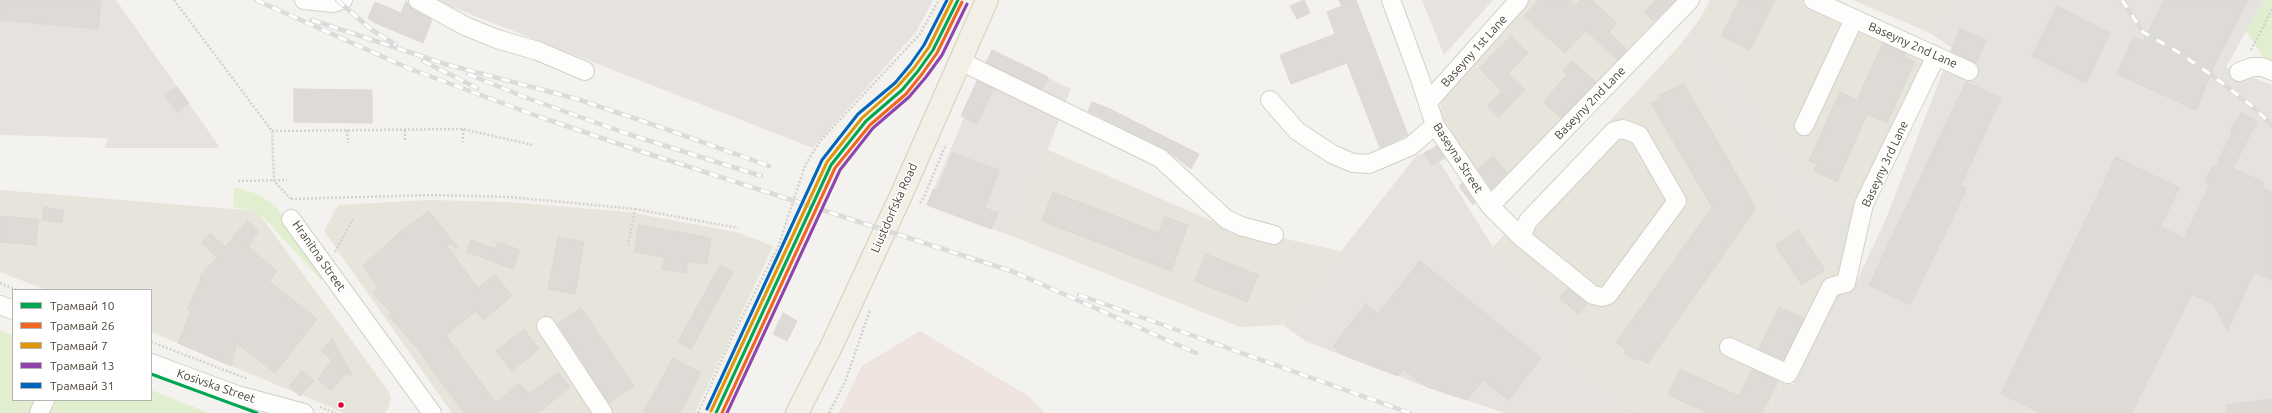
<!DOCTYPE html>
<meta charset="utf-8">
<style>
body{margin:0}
#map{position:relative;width:2272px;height:413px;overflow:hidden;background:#f4f2ee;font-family:Ubuntu,sans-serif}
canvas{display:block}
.legend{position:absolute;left:12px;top:289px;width:140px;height:112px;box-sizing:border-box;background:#fff;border:1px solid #b7b4b0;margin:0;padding:5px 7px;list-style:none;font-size:12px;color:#4b4439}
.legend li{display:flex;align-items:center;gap:8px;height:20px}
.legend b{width:20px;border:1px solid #b7b4b0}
</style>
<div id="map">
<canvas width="2272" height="413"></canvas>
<ul class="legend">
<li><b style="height:5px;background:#00a651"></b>Трамвай 10</li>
<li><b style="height:5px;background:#f26522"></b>Трамвай 26</li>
<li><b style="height:5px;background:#dd9709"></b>Трамвай 7</li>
<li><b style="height:5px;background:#8e44ad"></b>Трамвай 13</li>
<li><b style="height:5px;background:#0065bd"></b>Трамвай 31</li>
</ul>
</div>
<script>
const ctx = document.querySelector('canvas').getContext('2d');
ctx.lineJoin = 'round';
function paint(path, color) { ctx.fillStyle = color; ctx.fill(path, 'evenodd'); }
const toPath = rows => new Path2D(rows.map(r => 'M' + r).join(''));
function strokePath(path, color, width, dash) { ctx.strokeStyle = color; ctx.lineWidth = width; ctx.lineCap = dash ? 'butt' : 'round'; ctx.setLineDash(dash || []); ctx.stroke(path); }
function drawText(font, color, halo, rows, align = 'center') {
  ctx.font = font + ' Ubuntu,sans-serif'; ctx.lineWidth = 3; ctx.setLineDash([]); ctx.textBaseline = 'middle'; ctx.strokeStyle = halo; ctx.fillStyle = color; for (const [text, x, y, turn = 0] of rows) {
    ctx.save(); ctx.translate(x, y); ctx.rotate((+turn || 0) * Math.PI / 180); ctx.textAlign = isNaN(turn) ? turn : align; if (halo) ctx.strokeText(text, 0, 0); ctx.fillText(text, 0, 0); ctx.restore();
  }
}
paint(toPath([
 [1527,0,1685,0,1498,196,1444,128,1440,102],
 [1710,0,1806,0,1930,56,1854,207,1808,178,1699,20],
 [1853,0,1944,0,1930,33],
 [1680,45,1778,216,1810,229,1839,278,1824,282,1769,413,1637,413,1568,357,1493,247],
 [1046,149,1219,224,1341,251,1283,325,1240,327,1014,237],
 [0,190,257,211,387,389,391,397,389,407,385,413,344,413,151,332,151,290,46,290,0,272],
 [428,200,508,202,628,212,736,232,773,246,695,413,452,413,324,231,338,205]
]), '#e7e4dc');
paint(toPath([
 [0,0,116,0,219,146,216,148,104,148,108,138,0,135],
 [434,0,933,0,916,32,813,148],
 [1422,0,1493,0,1444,55],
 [1944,0,2264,0,2226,67,2272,85,2272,413,1769,413,1782,383,1793,385,1839,293,1853,289,1885,221,1952,48,1930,33],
 [1699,20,1808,178,1854,207,1839,278,1810,229,1778,216,1680,45],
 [992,50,1071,89,1014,237,927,205,964,118,961,116],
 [1424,153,1431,165,1439,161,1493,247,1577,319,1568,357,1637,413,1505,413,1427,387,1307,342,1283,325,1416,156]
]), '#e6e2de');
paint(toPath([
 [920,331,1028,396,1045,413,839,413,862,366]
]), '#eee3df');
paint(toPath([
 [2264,0,2272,0,2272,61,2263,57,2246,31],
 [234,187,258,194,275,206,327,275,321,280,267,221,256,211,233,207],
 [0,330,13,335,13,400,151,400,151,390,209,413,0,413]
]), '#e1eecf');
const building = toPath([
 [0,0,101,0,98,29,0,20,0,0],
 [1304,0,1310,13,1297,19,1290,6,1304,0],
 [1339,0,1356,0,1408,135,1380,148,1347,63,1291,84,1280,55,1335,34,1327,12,1342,6,1339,0],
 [1539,0,1569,0,1575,5,1580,0,1592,0,1617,23,1609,32,1627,50,1618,60,1586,31,1565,53,1524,16,1539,0],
 [1656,0,1675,0,1654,21,1644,12,1656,0],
 [1739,0,1775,0,1750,50,1721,36,1739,0],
 [2164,0,2248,0,2215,64,2196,110,2117,74,2134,36,2143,42,2164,0],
 [406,1,413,9,432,20,423,43,373,22,368,18,375,2,401,13,406,1],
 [2057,6,2110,33,2086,83,2032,56,2057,6],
 [1960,29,1986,40,1976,63,1951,51,1960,29],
 [1511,36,1528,53,1508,74,1525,90,1499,117,1487,106,1502,91,1479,68,1511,36],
 [1883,43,1906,54,1904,57,1915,61,1887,123,1867,114,1837,182,1814,171,1817,164,1809,161,1840,92,1857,100,1883,43],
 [992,50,1048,77,1042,89,986,62,992,50],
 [1572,61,1596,82,1561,118,1543,102,1567,75,1563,71,1572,61],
 [977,81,993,89,977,124,961,116,977,81],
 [1966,82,2001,98,1961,185,1967,188,1910,305,1869,285,1966,82],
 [1684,84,1756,208,1647,364,1638,358,1636,361,1624,353,1626,350,1616,343,1712,207,1651,103,1661,98,1659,95,1684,84],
 [177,87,189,103,177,112,165,95,177,87],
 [294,89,372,90,372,123,294,122,294,89],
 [1092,102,1108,108,1199,154,1191,169,1165,149,1088,111,1092,102],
 [2242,113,2257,121,2233,168,2263,182,2262,187,2272,193,2272,280,2254,272,2227,331,2214,304,2192,294,2131,413,2041,413,2001,394,2116,157,2179,188,2160,227,2184,238,2210,185,2205,182,2212,166,2216,166,2232,133,2230,131,2242,113],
 [1437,146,1445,158,1431,165,1424,153,1437,146],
 [952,153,999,170,985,208,998,213,991,229,927,205,933,189,938,190,952,153],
 [1493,156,1507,173,1491,189,1478,169,1493,156],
 [1462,183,1475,203,1473,205,1459,186,1462,183],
 [1053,192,1159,233,1165,217,1188,225,1171,271,1042,221,1053,192],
 [44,207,64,210,62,223,42,220,44,207],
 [429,211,458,248,445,243,478,288,495,275,512,296,483,320,476,311,446,335,496,403,519,383,529,394,558,372,570,387,538,413,464,413,412,342,388,315,391,313,373,293,379,288,363,266,400,232,429,211],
 [0,216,38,219,36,245,0,242,0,216],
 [247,221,254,226,258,232,248,247,277,271,269,281,317,319,275,373,237,344,231,366,178,343,191,311,187,310,201,278,199,277,217,257,201,243,210,233,225,247,247,221],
 [639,225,711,238,707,264,688,261,686,273,662,269,665,257,634,252,639,225],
 [1798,230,1825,270,1802,285,1775,245,1798,230],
 [558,237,584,242,575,294,548,289,558,237],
 [471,240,495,249,498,242,520,250,513,269,467,252,471,240],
 [1206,254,1258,275,1247,302,1195,281,1206,254],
 [1420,261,1541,358,1508,400,1483,380,1467,400,1427,387,1403,369,1398,376,1343,355,1333,346,1366,304,1378,314,1420,261],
 [720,265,733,272,691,349,678,342,720,265],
 [1568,288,1587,304,1579,314,1559,298,1568,288],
 [1779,307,1804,318,1783,360,1759,349,1779,307],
 [581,308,634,386,609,403,558,324,581,308],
 [783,313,797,321,787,341,773,334,783,313],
 [524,329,539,349,512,371,496,351,524,329],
 [332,338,353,377,346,373,331,391,318,379,332,360,321,351,332,338],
 [673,358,701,373,680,413,643,413,673,358],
 [1680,369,1739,396,1752,369,1776,380,1777,383,1762,413,1708,413,1668,395,1680,369],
 [302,371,314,381,300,396,289,386,302,371],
 [2272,399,2272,413,2227,413,2226,405,2272,399]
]);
paint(building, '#dedbd6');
strokePath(building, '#dcd9d4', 1);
const minor = toPath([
 [304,0,333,3,343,0],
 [418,0,465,26,497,39,538,51,585,71],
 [1391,0,1419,76,1435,125,1490,206,1521,237,1593,295,1602,297,1608,295,1677,201,1639,135,1623,129,1614,131,1528,221,1521,237],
 [1813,0,1969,71],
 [960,61,1160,158,1226,219,1241,226,1274,235],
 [2239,72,2252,67,2262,67,2272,71],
 [1270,100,1297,131,1332,154,1353,163,1369,164,1411,146,1435,125],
 [1428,102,1519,0],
 [1804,126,1854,19],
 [1490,206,1690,0],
 [291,219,432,413],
 [0,305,13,310],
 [546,326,603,413],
 [1729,347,1788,374,1831,287,1846,283,1864,204,1936,56],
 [151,363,237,395,304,413],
 [39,413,45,400]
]);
const major = toPath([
 [797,413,832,345,903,191,987,0]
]);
strokePath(minor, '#d2d0cb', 20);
strokePath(major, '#d6cebb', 24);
strokePath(toPath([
 [174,0,272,131,274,181,291,199],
 [2251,50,2272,9],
 [463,129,463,142],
 [347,130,348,143],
 [405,130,405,142],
 [272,131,463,129,533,145],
 [238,181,287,180],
 [291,199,432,195,510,197,635,209,628,245],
 [920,203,924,197,946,144],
 [635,209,738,228],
 [335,252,353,219],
 [0,283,17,290],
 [151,342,248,379],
 [320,407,336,413],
 [698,413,735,331,778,247,805,166,813,152,822,139,920,34,939,0],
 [829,413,845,382,870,310]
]), '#d3d2cc', 2.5, [2, 2]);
strokePath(minor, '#fdfdfc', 18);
strokePath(major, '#f2efe6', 22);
const rail = toPath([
 [256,0,408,68,537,116,637,150,1014,272,1196,353],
 [337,0,372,30,396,45],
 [2122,0,2143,32,2178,52,2213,76,2252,106,2272,125],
 [312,20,445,64,577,99,663,128,769,166],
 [423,61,477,88],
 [468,74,527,98,628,134,761,176],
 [1079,295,1410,413]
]);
strokePath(rail, '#dbdbda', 4.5);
strokePath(rail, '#fff', 3, [9]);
strokePath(toPath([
 [151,374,257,413],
 [716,413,831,165,866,121,902,90,918,71,933,50,958,0]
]), '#00a651', 3);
strokePath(toPath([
 [722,413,835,168,870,125,906,94,922,74,937,53,962,2]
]), '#f26522', 3);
strokePath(toPath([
 [711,411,827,162,862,118,898,86,914,68,929,47,952,0]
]), '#dd9709', 3);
strokePath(toPath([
 [727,413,840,170,873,128,909,97,926,77,942,55,967,4]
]), '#8e44ad', 3);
strokePath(toPath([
 [707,409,822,160,858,114,895,83,910,65,924,45,947,0]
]), '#0065bd', 3);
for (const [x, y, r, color] of [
 [341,405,3.5,"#e4002b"]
]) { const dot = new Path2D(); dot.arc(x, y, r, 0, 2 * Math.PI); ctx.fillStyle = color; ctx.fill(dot); strokePath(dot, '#fff', 1.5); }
drawText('12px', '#4b4439', '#fff', [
 ["Baseyny 2nd Lane",1913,45,24],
 ["Baseyny 1st Lane",1474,51,-48],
 ["Baseyny 2nd Lane",1590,103,-46],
 ["Baseyna Street",1458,158,57],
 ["Baseyny 3rd Lane",1885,164,-65],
 ["Liustdorfska Road",894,208,-66],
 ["Hranitna Street",319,256,55],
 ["Kosivska Street",216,386,19]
]);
</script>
